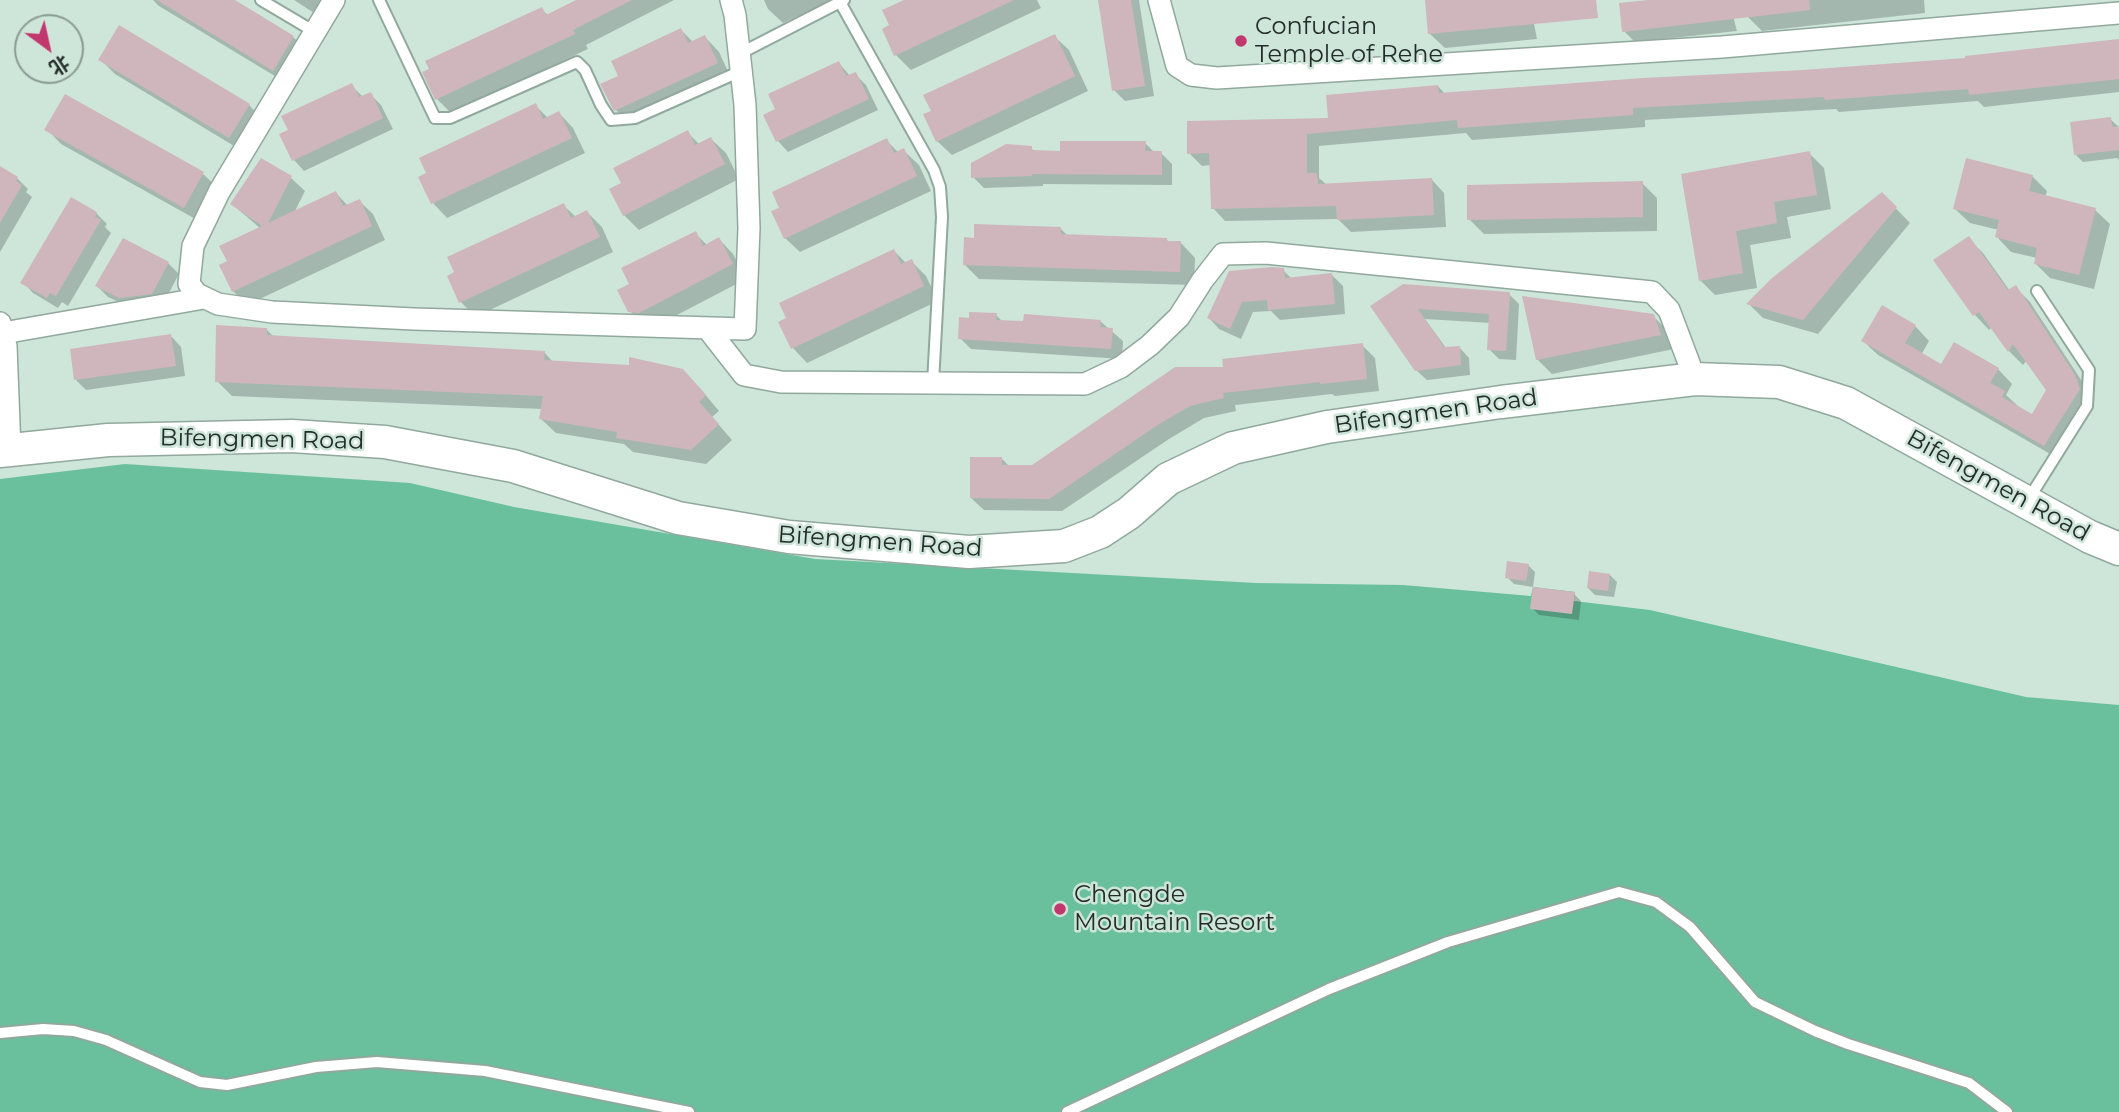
<!DOCTYPE html>
<meta charset="utf-8">
<style>
body{margin:0}
#map{position:relative;width:2119px;height:1112px;overflow:hidden;background:#cee5da;font-family:Montserrat,"Noto Sans SC",sans-serif}
canvas{display:block}
.north{position:absolute;left:14px;top:14px;width:70px;height:70px;box-sizing:border-box;background:#cee5da;border:2px solid #8a9b93;border-radius:50%;rotate:147deg;font-size:19px;font-weight:700;line-height:28px;text-align:center;color:#232c28}
.north::after{content:'';display:block;margin:auto;width:24px;height:32px;background:#c2376d;clip-path:polygon(50% 0,100% 100%,50% 72%,0 100%)}
</style>
<div id="map">
<canvas width="2119" height="1112"></canvas>
<div class="north">北</div>
</div>
<script>
const ctx = document.querySelector('canvas').getContext('2d');
ctx.lineJoin = 'round';
function paint(path, color) { ctx.fillStyle = color; ctx.fill(path, 'evenodd'); }
const toPath = rows => new Path2D(rows.map(r => 'M' + r).join(''));
function strokePath(path, color, width, dash) { ctx.strokeStyle = color; ctx.lineWidth = width; ctx.lineCap = dash ? 'butt' : 'round'; ctx.setLineDash(dash || []); ctx.stroke(path); }
function drawText(font, color, halo, rows, align = 'center') {
  ctx.font = font + ' Montserrat,sans-serif'; ctx.lineWidth = 5; ctx.setLineDash([]); ctx.textBaseline = 'middle'; ctx.strokeStyle = halo; ctx.fillStyle = color; for (const [text, x, y, turn = 0] of rows) {
    ctx.save(); ctx.translate(x, y); ctx.rotate((+turn || 0) * Math.PI / 180); ctx.textAlign = isNaN(turn) ? turn : align; if (halo) ctx.strokeText(text, 0, 0); ctx.fillText(text, 0, 0); ctx.restore();
  }
}
paint(toPath([
 [125,464,410,483,514,507,815,559,1256,583,1403,585,1531,596,1533,587,1575,592,1574,601,1650,610,2026,697,2119,705,2119,1112,0,1112,0,479]
]), '#6ac09d');
paint(toPath([
 [153,0,232,0,293,37,308,51,288,84,159,6],
 [294,0,337,0,325,20],
 [580,0,674,0,586,45,588,49,451,113,437,99,541,9,548,15],
 [764,0,832,0,783,23,768,9],
 [908,0,1037,0,1041,8,911,70,896,55,884,30,892,26],
 [1100,0,1139,0,1154,96,1125,101,1114,90],
 [1427,0,1526,0,1530,4,1537,39,1445,48,1430,34],
 [1664,0,1725,0,1730,5,1737,31,1635,42,1624,31],
 [1745,0,1924,0,1925,13,1762,31,1747,16],
 [681,30,693,42,705,37,719,52,731,78,630,124,616,110,620,77],
 [1054,36,1069,50,1088,91,952,155,937,141],
 [2119,41,2119,92,1984,107,1978,101,1839,112,1836,109,1645,120,1645,127,1472,140,1466,133,1319,146,1319,178,1327,185,1432,180,1444,193,1446,227,1351,232,1338,219,1225,221,1213,208,1211,165,1202,166,1189,153,1330,120,1438,86,1446,95,1803,72,1967,60],
 [100,59,249,105,263,120,244,152,115,74],
 [839,63,850,76,855,74,866,85,878,110,788,152,778,141,778,110],
 [351,85,363,97,370,94,381,105,393,129,304,171,294,160],
 [535,105,548,118,559,113,573,128,585,153,447,218,433,203,421,178],
 [2110,119,2119,127,2119,160,2117,158,2083,162,2076,155],
 [47,129,203,174,218,188,199,221,61,144],
 [687,132,700,145,711,139,726,153,739,179,639,230,624,215,623,183],
 [886,140,899,153,904,151,919,165,931,191,800,252,785,238],
 [1145,143,1155,153,1161,153,1172,164,1172,185,1043,184,1043,186,984,188,973,177,1031,148,1035,152,1062,152],
 [1809,153,1824,168,1831,209,1787,217,1791,238,1750,245,1757,288,1715,295,1700,280,1683,175],
 [0,167,17,178,28,189,26,192,32,197,0,252],
 [2032,176,2047,191,2045,197,2095,210,2110,224,2094,289,2050,278,2035,263,2037,258,2011,252,1997,237,1999,230,1970,223,1955,209],
 [291,178,305,191,294,213,336,193,348,206,359,201,373,214,385,240,247,305,233,291,229,262,261,229,232,204],
 [1642,183,1657,198,1657,231,1484,234,1469,219],
 [1882,194,1910,223,1818,334,1763,318,1749,304],
 [563,205,576,217,587,212,602,227,613,252,475,317,461,302,449,277],
 [96,213,107,224,105,227,111,233,68,306,62,302,58,308,33,293,23,282],
 [1060,228,1068,236,1167,240,1170,243,1181,243,1195,258,1194,285,979,279,964,264,975,239],
 [695,233,707,245,719,239,733,254,746,279,654,327,645,326,630,311,631,284],
 [1968,238,1983,253,2010,291,2015,287,2030,302,2089,392,2094,405,2059,459,1878,355,1863,341,1915,326,1929,341,1921,355,1942,367,1998,369,2012,384,2006,395,2019,407,2033,416,2048,390,2027,360,2023,365,2009,351,1992,327,1989,330,1975,315,1936,261],
 [894,251,906,263,911,261,926,276,938,301,807,363,793,348],
 [168,263,179,274,163,304,132,308,108,297,97,286],
 [1283,270,1292,279,1332,275,1343,286,1345,314,1280,320,1271,311,1253,312,1241,339,1219,329,1209,318],
 [1509,294,1519,304,1516,360,1499,359,1489,349,1491,323,1425,319,1446,348,1459,347,1469,358,1470,375,1427,380,1416,370,1373,307],
 [996,315,1003,322,1100,321,1123,341,1122,359,971,349,960,338,971,320],
 [1653,316,1668,331,1674,349,1552,374,1537,359],
 [267,330,274,337,544,352,554,363,698,386,719,411,712,417,732,440,706,464,633,452,624,444,556,433,541,419,542,409,232,396,217,381],
 [171,336,181,347,185,376,86,390,76,380],
 [1362,345,1375,358,1379,391,1335,396,1332,394,1235,405,1236,411,1204,418,1169,439,1062,511,984,510,971,498,1002,459,1010,467,1033,467,1225,369],
 [1528,565,1535,572,1533,587,1514,584,1507,577],
 [1610,575,1617,582,1614,597,1595,595,1588,588],
 [1574,594,1581,601,1579,620,1539,615,1532,608]
]), '#0003');
paint(toPath([
 [157,0,235,0,294,36,273,71],
 [576,0,632,0,573,30,575,34,435,100,422,72,429,69,425,61,542,7,546,15],
 [904,0,1014,0,894,56,882,29,889,25,882,10],
 [1098,0,1131,0,1145,86,1112,91],
 [1425,0,1596,0,1598,18,1428,34],
 [1648,0,1809,0,1810,10,1622,32,1619,3],
 [119,25,250,104,229,138,98,60],
 [681,28,688,43,705,35,718,63,614,111,600,84,618,76,611,61],
 [1055,34,1075,76,936,142,923,114,931,111,923,95],
 [2119,39,2119,79,1969,95,1968,89,1825,100,1824,97,1633,108,1633,115,1458,128,1457,120,1307,134,1307,173,1317,173,1318,184,1432,178,1434,215,1337,220,1336,206,1211,209,1209,153,1187,154,1187,121,1328,118,1326,95,1438,85,1439,93,1643,78,1803,70,1965,58,1965,56],
 [839,61,846,76,856,72,869,99,776,142,763,115,775,109,768,94],
 [352,83,359,97,371,92,383,118,292,161,279,134,288,130,281,116],
 [65,94,204,172,184,208,44,130],
 [536,103,543,119,559,111,572,138,431,204,418,177,426,173,419,158],
 [2111,117,2112,127,2119,126,2119,150,2074,155,2070,122],
 [688,130,695,145,711,137,725,164,623,216,609,189,621,183,613,168],
 [887,138,894,153,904,148,917,176,784,239,771,211,779,208,772,192],
 [1060,141,1146,141,1145,151,1162,151,1162,175,1032,174,1032,176,971,178,971,163,1006,144,1032,146,1032,150,1060,151],
 [1810,151,1817,195,1774,202,1777,223,1736,231,1743,273,1699,281,1681,174],
 [261,158,292,176,268,223,336,191,343,206,360,199,372,226,232,292,219,265,227,261,219,246,262,226,230,204],
 [1966,158,2033,175,2029,191,2096,208,2079,275,2034,264,2037,248,1995,237,1999,220,1953,209],
 [0,166,18,177,16,181,22,185,0,223],
 [1643,181,1643,217,1467,220,1467,185],
 [1882,192,1897,207,1803,320,1746,304,1772,278],
 [71,197,97,212,95,217,101,220,56,296,50,293,47,298,20,283],
 [564,203,571,218,587,210,600,237,459,303,447,276,454,272,447,257],
 [974,224,1061,227,1061,234,1167,238,1167,241,1181,241,1180,272,963,265,964,237,974,238],
 [696,231,703,246,719,237,733,264,639,313,628,312,617,290,629,284,621,268],
 [1969,236,2008,290,2016,285,2075,375,2080,389,2044,446,1861,341,1882,305,1916,325,1905,343,1941,364,1954,342,1999,368,1990,383,2005,391,2002,397,2032,414,2046,390,2013,344,2008,352,1979,312,1973,316,1933,260],
 [123,238,169,262,152,294,119,298,95,286],
 [894,249,901,264,912,259,924,286,791,349,778,322,786,318,779,303],
 [1272,267,1284,268,1285,278,1332,273,1335,304,1268,310,1267,300,1242,302,1230,329,1207,318,1229,271],
 [1403,284,1510,292,1506,351,1487,350,1489,314,1418,309,1444,347,1460,346,1461,365,1415,371,1370,306],
 [1522,296,1654,314,1661,335,1536,360],
 [969,312,997,313,996,320,1023,321,1024,314,1101,320,1100,327,1113,328,1111,349,958,339,959,317,969,318],
 [216,325,267,328,267,335,545,351,544,360,629,365,629,357,683,369,706,395,699,402,719,424,691,450,616,438,617,432,539,419,543,396,215,382],
 [171,334,176,366,74,380,70,349],
 [1363,343,1367,379,1320,384,1320,382,1223,393,1224,398,1190,406,1156,426,1049,499,970,498,970,457,1002,457,1002,465,1032,465,1175,367,1223,367,1222,359],
 [1507,561,1529,564,1526,581,1505,578],
 [1589,571,1610,574,1608,591,1587,588],
 [1533,587,1575,592,1572,614,1530,609]
]), '#cfb6bc');
const lane = toPath([
 [261,0,315,32],
 [379,0,435,118,450,118,577,62,585,70,601,105,611,120,635,118,741,71],
 [840,2,934,170,940,187,942,217,933,383],
 [739,54,844,0],
 [2028,500,2087,406,2089,370,2037,291],
 [0,1033,43,1029,74,1031,106,1040,200,1082,227,1085,316,1067,377,1062,485,1071,689,1112],
 [1067,1112,1329,989,1448,942,1619,892,1656,902,1690,927,1755,1002,1815,1031,1848,1044,1969,1083,2007,1112]
]);
const street = toPath([
 [334,0,219,192,193,246,189,284,197,294,218,304,272,312,414,319,745,329,749,228,745,105,735,15,731,0],
 [1159,0,1177,66,1191,75,1217,78,1722,47,2119,13],
 [0,323,6,346,10,450],
 [708,329,744,375,781,382,1085,384,1121,367,1150,345,1179,317,1202,281,1223,254,1266,253,1652,292,1669,310,1695,379],
 [3,333,204,298]
]);
const secondary = toPath([
 [0,451,108,440,292,436,385,442,513,466,678,518,789,537,969,552,1064,546,1100,532,1129,513,1168,479,1233,448,1327,427,1501,402,1695,379,1779,382,1846,403,2090,537,2119,549]
]);
strokePath(lane, '#91a89d', 14);
strokePath(street, '#91a89d', 24);
strokePath(secondary, '#91a89d', 35);
strokePath(lane, '#fff', 10);
strokePath(street, '#fff', 21);
strokePath(secondary, '#fff', 32);
for (const [x, y, r, color] of [
 [1241,41,7,"#c2376d"],
 [1060,909,7,"#c2376d"]
]) { const dot = new Path2D(); dot.arc(x, y, r, 0, 2 * Math.PI); ctx.fillStyle = color; ctx.fill(dot); strokePath(dot, '#cee5da', 2.5); }
drawText('24px', '#232c28', '#cee5da', [
 ["Confucian",1255,27],
 ["Temple of Rehe",1255,55],
 ["Chengde",1074,895],
 ["Mountain Resort",1074,923]
], 'left');
drawText('24px', '#232c28', '#cee5da', [
 ["Bifengmen Road",1436,412,-8],
 ["Bifengmen Road",262,440,1],
 ["Bifengmen Road",1998,486,29],
 ["Bifengmen Road",880,542,4]
]);
</script>
